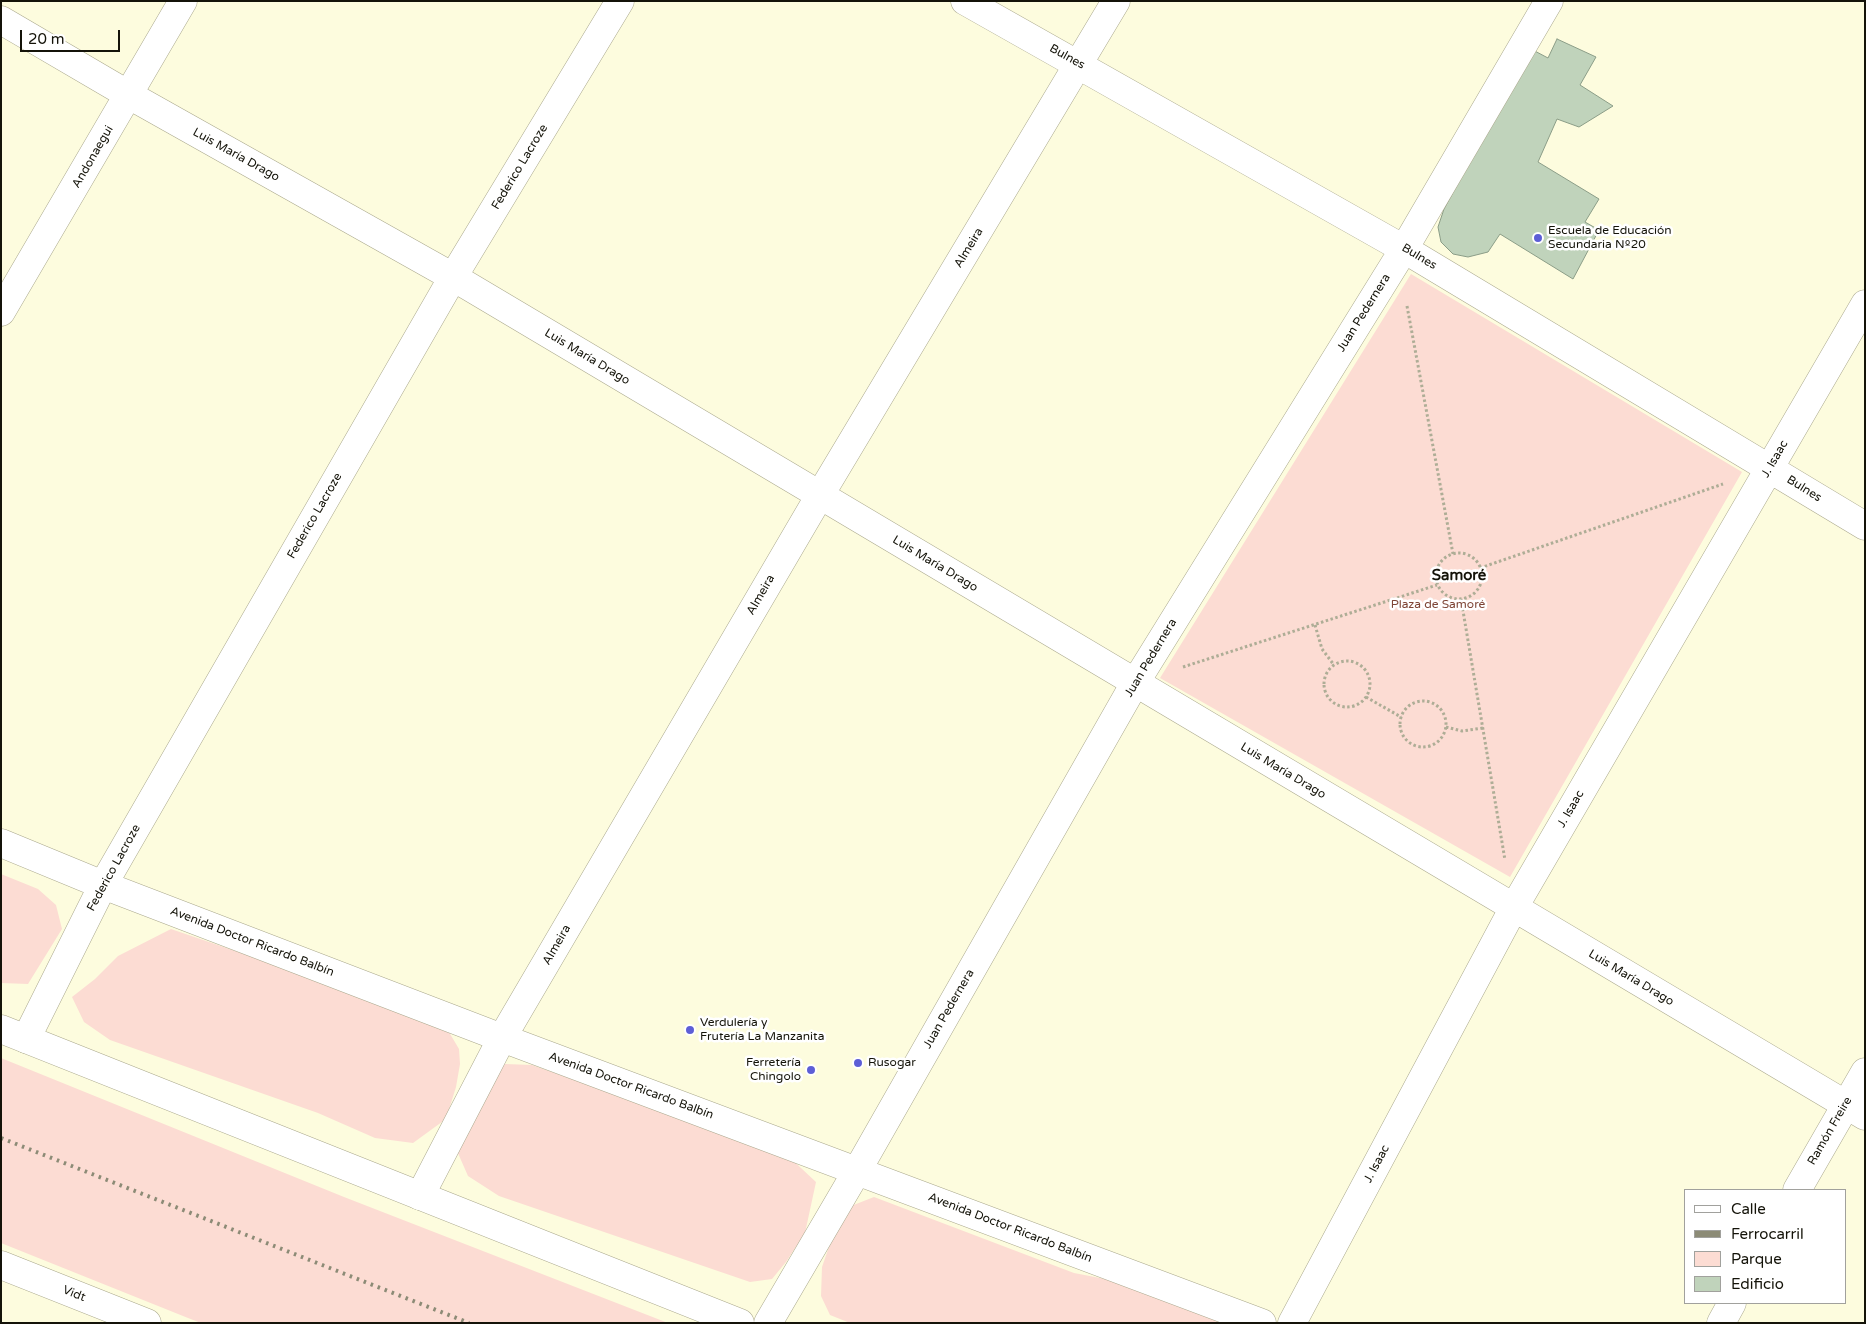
<!DOCTYPE html>
<meta charset="utf-8">
<style>
body{margin:0}
#map{position:relative;width:1866px;height:1324px;overflow:hidden;background:#fdfcde;font-family:"Varela Round",sans-serif}
canvas{display:block}
.frame{position:absolute;inset:0;border:2px solid #141309;pointer-events:none}
.legend{position:absolute;left:1684px;top:1189px;width:162px;height:115px;box-sizing:border-box;background:#fff;border:1px solid #a1a19d;margin:0;padding:6px 9px;list-style:none;font-size:15px;color:#141309}
.legend li{display:flex;align-items:center;gap:10px;height:25px}
.legend b{width:25px;border:1px solid #a1a19d}
.scale{position:absolute;left:20px;top:30px;width:100px;height:22px;box-sizing:border-box;border:2px solid #141309;border-top:0;padding-left:6px;font-size:15px;line-height:18px;white-space:nowrap;color:#141309;-webkit-text-stroke:4px #fff;paint-order:stroke}
</style>
<div id="map">
<canvas width="1866" height="1324"></canvas>
<div class="frame"></div>
<ul class="legend">
<li><b style="height:6px;background:#fff"></b>Calle</li>
<li><b style="height:6px;background:#8c8b76"></b>Ferrocarril</li>
<li><b style="height:14px;background:#fcdcd3"></b>Parque</li>
<li><b style="height:14px;background:#c0d3bb"></b>Edificio</li>
</ul>
<div class="scale">20 m</div>
</div>
<script>
const ctx = document.querySelector('canvas').getContext('2d');
ctx.lineJoin = 'round';
function paint(path, color) { ctx.fillStyle = color; ctx.fill(path, 'evenodd'); }
const toPath = rows => new Path2D(rows.map(r => 'M' + r).join(''));
function strokePath(path, color, width, dash) { ctx.strokeStyle = color; ctx.lineWidth = width; ctx.lineCap = dash ? 'butt' : 'round'; ctx.setLineDash(dash || []); ctx.stroke(path); }
function drawText(font, color, halo, rows, align = 'center') {
  ctx.font = font + ' "Varela Round",sans-serif'; ctx.lineWidth = 5; ctx.setLineDash([]); ctx.textBaseline = 'middle'; ctx.strokeStyle = halo; ctx.fillStyle = color; for (const [text, x, y, turn = 0] of rows) {
    ctx.save(); ctx.translate(x, y); ctx.rotate((+turn || 0) * Math.PI / 180); ctx.textAlign = isNaN(turn) ? turn : align; if (halo) ctx.strokeText(text, 0, 0); ctx.fillText(text, 0, 0); ctx.restore();
  }
}
paint(toPath([
 [1411,274,1742,472,1510,877,1160,678],
 [1,874,38,889,56,905,62,929,28,984,1,983],
 [171,929,443,1022,459,1049,460,1064,456,1087,446,1119,413,1143,375,1138,318,1113,110,1040,84,1022,72,997,95,979,118,956],
 [1,1058,344,1197,668,1323,201,1323,188,1318,1,1243],
 [505,1064,532,1065,786,1154,816,1182,805,1233,786,1262,772,1279,750,1282,499,1196,468,1176,457,1151,490,1082],
 [874,1197,1074,1273,1147,1287,1233,1323,850,1323,830,1315,821,1296,822,1267,831,1241,851,1206]
]), '#fcdcd3');
const building = toPath([
 [1557,39,1596,57,1580,85,1613,106,1579,127,1557,119,1538,162,1599,199,1585,222,1599,230,1573,279,1500,234,1488,252,1468,257,1453,254,1441,242,1438,227,1444,209,1531,49,1548,58,1557,39]
]);
paint(building, '#c0d3bb');
strokePath(building, '#8b9d87', 1);
const street = toPath([
 [965,1,1404,249,1865,526],
 [1,20,129,95,453,277,1865,1116],
 [1,312,183,1],
 [1,843,103,885,502,1038,1262,1323],
 [26,1039,103,885,453,277,620,1],
 [1797,1190,1865,1072],
 [420,1196,502,1038,820,495,1116,1],
 [1,1265,147,1323],
 [768,1323,857,1171,1135,683,1404,249,1549,1],
 [1292,1323,1513,909,1865,304],
 [1721,1323,1732,1303]
]);
const primary = toPath([
 [1,1029,740,1323]
]);
strokePath(street, '#aaa88d', 29);
strokePath(primary, '#aaa88d', 29);
strokePath(toPath([
 [1407,306,1453,554],
 '1436 576a23 23 0 1 1 46 0a23 23 0 1 1-46 0Z',
 [1480,568,1723,484],
 [1461,599,1505,860],
 [1315,625,1322,649,1334,665],
 '1324 684a23 23 0 1 1 46 0a23 23 0 1 1-46 0Z',
 [1183,667,1437,585],
 [1366,697,1401,717],
 '1400 724a23 23 0 1 1 46 0a23 23 0 1 1-46 0Z',
 [1446,727,1462,731,1483,728]
]), '#aead96', 3, [2.5, 2.5]);
strokePath(street, '#fff', 28);
strokePath(primary, '#fff', 28);
strokePath(toPath([
 [1,1138,469,1323]
]), '#8c8b76', 4, [2.5, 5]);
for (const [x, y, r, color] of [
 [1538,238,5,"#5d5ed6"],
 [690,1030,5,"#5d5ed6"],
 [858,1063,5,"#5d5ed6"],
 [811,1070,5,"#5d5ed6"]
]) { const dot = new Path2D(); dot.arc(x, y, r, 0, 2 * Math.PI); ctx.fillStyle = color; ctx.fill(dot); strokePath(dot, '#fff', 2); }
drawText('12px', '#141309', '#fff', [
 ["Bulnes",1067,57,29],
 ["Luis María Drago",236,155,29],
 ["Andonaegui",93,157,-60],
 ["Federico Lacroze",520,167,-59],
 ["Almeira",969,248,-59],
 ["Bulnes",1419,257,31],
 ["Juan Pedernera",1364,313,-58],
 ["Luis María Drago",587,357,31],
 ["J. Isaac",1775,459,-60],
 ["Bulnes",1804,489,32],
 ["Federico Lacroze",315,516,-60],
 ["Luis María Drago",935,564,31],
 ["Almeira",761,595,-60],
 ["Juan Pedernera",1151,658,-59],
 ["Luis María Drago",1283,771,31],
 ["J. Isaac",1571,809,-60],
 ["Federico Lacroze",114,868,-61],
 ["Avenida Doctor Ricardo Balbín",252,942,21],
 ["Almeira",557,945,-60],
 ["Luis María Drago",1631,978,31],
 ["Juan Pedernera",949,1009,-60],
 ["Avenida Doctor Ricardo Balbín",631,1086,20],
 ["Ramón Freire",1830,1131,-60],
 ["J. Isaac",1377,1164,-62],
 ["Avenida Doctor Ricardo Balbín",1010,1228,21],
 ["Vidt",74,1294,22]
]);
drawText('12px', '#141309', '#fff', [
 ["Escuela de Educación",1548,231],
 ["Secundaria Nº20",1548,245],
 ["Verdulería y",700,1023],
 ["Frutería La Manzanita",700,1037],
 ["Ferretería",801,1063,"right"],
 ["Chingolo",801,1077,"right"],
 ["Rusogar",868,1063]
], 'left');
drawText('12px', '#7e4536', '#fff', [
 ["Plaza de Samoré",1438,605]
]);
drawText('bold 15px', '#141309', '#fff', [
 ["Samoré",1459,576]
]);
</script>
